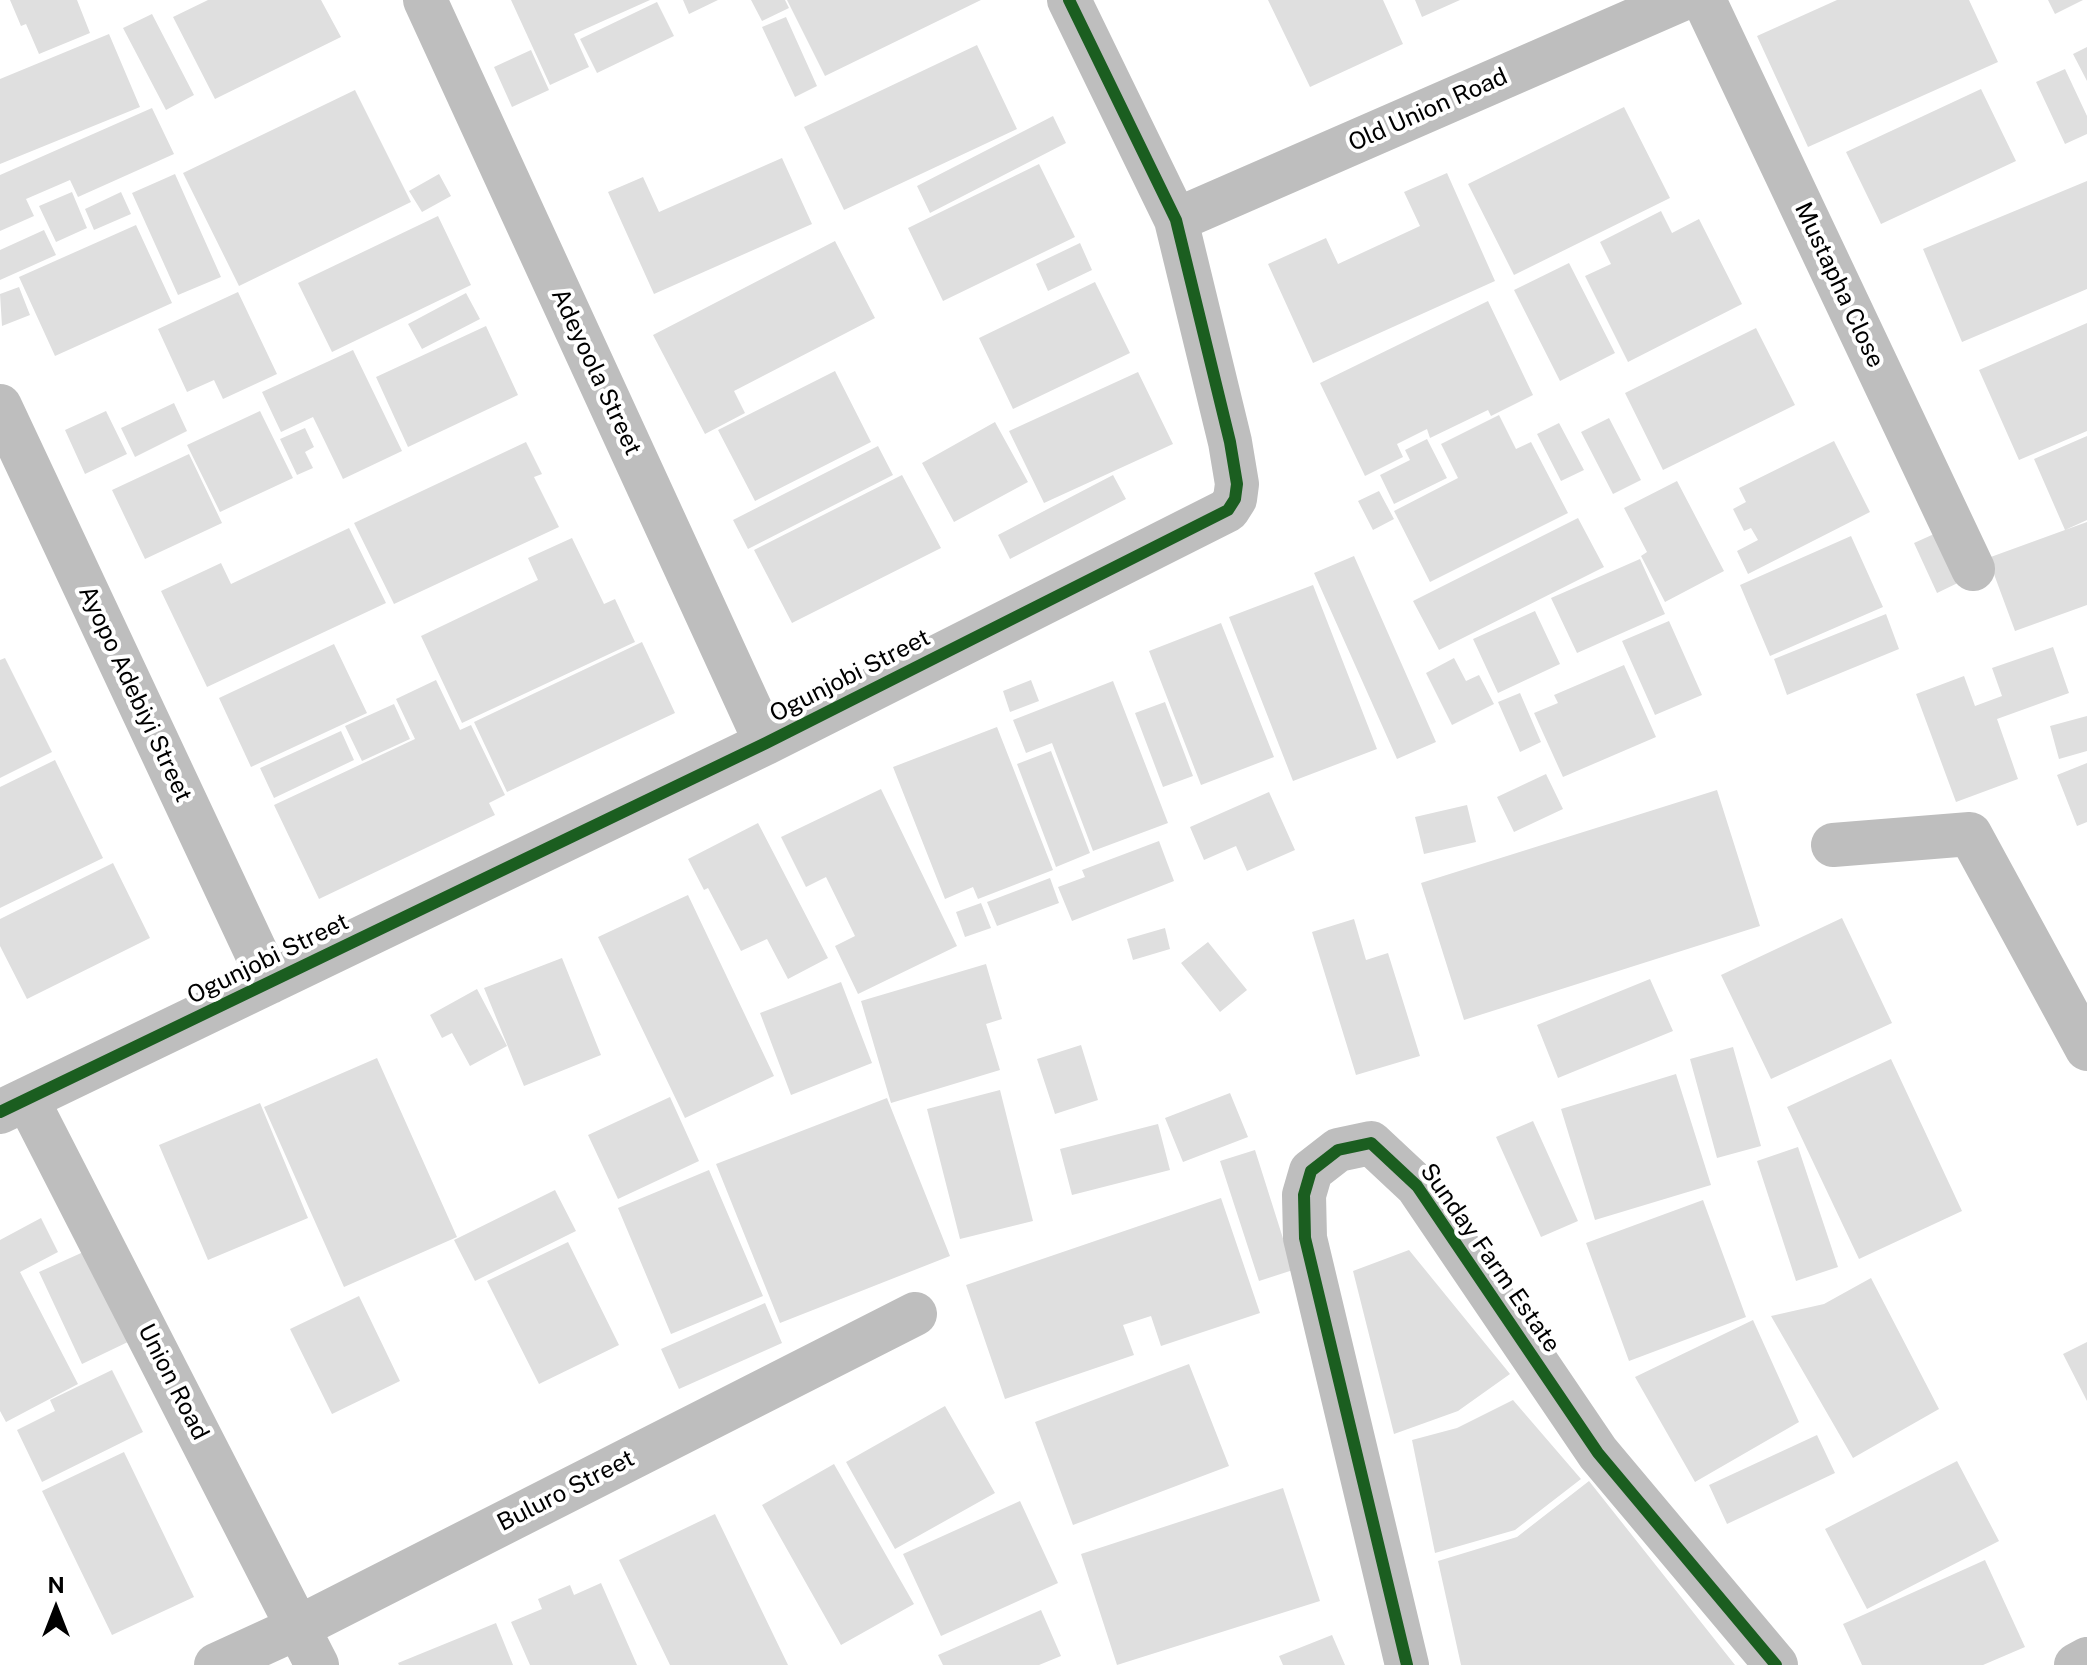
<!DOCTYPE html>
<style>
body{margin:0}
#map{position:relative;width:2087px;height:1665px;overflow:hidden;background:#fff;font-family:"Public Sans",sans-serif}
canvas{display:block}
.north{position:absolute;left:16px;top:1569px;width:80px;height:80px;-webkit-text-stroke:6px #fff;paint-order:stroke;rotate:0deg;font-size:22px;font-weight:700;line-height:32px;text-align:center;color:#000}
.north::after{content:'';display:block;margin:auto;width:28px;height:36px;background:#000;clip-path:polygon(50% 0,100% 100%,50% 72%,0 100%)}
</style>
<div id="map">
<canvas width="2087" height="1665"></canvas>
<div class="north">N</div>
</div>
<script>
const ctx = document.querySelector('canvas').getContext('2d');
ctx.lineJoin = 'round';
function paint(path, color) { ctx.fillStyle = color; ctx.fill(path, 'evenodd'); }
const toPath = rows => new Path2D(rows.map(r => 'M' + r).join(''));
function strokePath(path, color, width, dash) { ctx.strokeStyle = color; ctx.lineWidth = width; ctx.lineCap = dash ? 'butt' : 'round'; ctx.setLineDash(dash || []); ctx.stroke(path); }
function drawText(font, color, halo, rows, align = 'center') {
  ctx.font = font + ' "Public Sans",sans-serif'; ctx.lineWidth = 8; ctx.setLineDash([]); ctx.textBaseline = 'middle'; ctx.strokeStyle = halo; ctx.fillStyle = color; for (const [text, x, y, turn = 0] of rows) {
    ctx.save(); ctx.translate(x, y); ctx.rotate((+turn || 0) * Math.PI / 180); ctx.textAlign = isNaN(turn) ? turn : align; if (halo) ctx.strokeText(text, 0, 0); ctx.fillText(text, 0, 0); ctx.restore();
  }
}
paint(toPath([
 [10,0,77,0,90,33,39,54,26,24,21,26],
 [208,0,321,0,341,37,215,99,173,17],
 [511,0,650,0,574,34,589,67,550,85],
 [683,0,718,0,689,14],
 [751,0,785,0,789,8,762,21],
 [787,0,981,0,825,76],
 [1268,0,1383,0,1403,44,1310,87],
 [1415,0,1460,0,1422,17],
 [1837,0,1969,0,1998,62,1808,147,1757,36],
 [2048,0,2083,0,2055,14],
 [657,2,674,36,597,73,580,39],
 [152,14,194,95,166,110,123,28],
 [786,17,817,86,795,97,762,27],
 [109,34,140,107,0,164,0,79],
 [977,45,1017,129,844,210,804,127],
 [2087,47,2087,81,2073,54],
 [531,50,549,90,512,107,494,67],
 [2065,69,2087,116,2087,134,2065,144,2036,82],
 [1981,89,2016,161,1881,224,1846,152],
 [355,90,411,202,239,286,183,173],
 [1624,107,1670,198,1514,275,1468,184],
 [152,108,174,154,78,197,70,180,26,199,34,216,0,231,0,175],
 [1053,116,1066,143,930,213,917,186],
 [782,158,812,224,654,294,608,192,643,177,659,212],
 [1039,164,1075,237,943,301,908,228],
 [1447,173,1495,281,1313,363,1268,264,1326,238,1338,264,1420,226,1404,192],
 [175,174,221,277,178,295,132,193],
 [439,174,451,196,422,212,409,191],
 [2087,181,2087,289,1962,342,1923,249],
 [72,192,87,228,56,242,39,206],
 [121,192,131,214,94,230,85,209],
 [1661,211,1672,233,1699,219,1742,304,1628,362,1585,276,1611,264,1600,242],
 [438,216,471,285,332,352,298,283],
 [136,225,172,303,55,356,19,277],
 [44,230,56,255,0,280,0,250],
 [835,241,875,318,734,391,745,413,705,434,653,335],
 [1080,243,1092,270,1048,291,1036,264],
 [1569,263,1615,353,1560,381,1514,290],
 [1095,282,1130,353,1013,409,979,338],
 [19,287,30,315,2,326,0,294],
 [238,292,277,374,223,399,214,380,187,392,158,329],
 [466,293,480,319,422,349,408,324],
 [1488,301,1533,395,1491,416,1488,410,1430,438,1427,429,1397,444,1403,457,1365,476,1320,383],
 [2087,323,2087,431,2019,460,1979,370],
 [486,326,518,395,408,447,376,377],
 [1756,328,1795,405,1663,470,1625,393],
 [353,350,402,451,343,479,313,417,281,432,262,392],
 [835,371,871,442,755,501,718,430],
 [1138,372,1173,444,1044,503,1009,431],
 [174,403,187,431,135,457,121,428],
 [106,411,127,454,85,474,65,430],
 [260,411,293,478,220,512,187,445],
 [1499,415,1516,449,1531,442,1568,513,1430,582,1394,511,1458,478,1441,444],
 [1609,418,1641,480,1613,494,1581,432],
 [995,422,1028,482,954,522,922,463],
 [1559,423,1584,470,1561,481,1537,434],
 [305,428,314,447,305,452,313,468,297,475,280,439],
 [2087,436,2087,520,2065,530,2034,459],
 [1427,439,1447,478,1394,504,1380,475,1410,460,1405,450],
 [1834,441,1870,512,1748,574,1737,551,1758,540,1751,528,1744,531,1733,509,1746,502,1739,488],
 [526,442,542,474,534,477,559,527,394,604,354,523],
 [878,446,893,475,748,549,733,520],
 [189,454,222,523,145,559,112,490],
 [902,475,941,548,792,623,754,550],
 [1113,475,1126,499,1010,559,998,535],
 [1677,481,1724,571,1665,602,1641,556,1647,552,1624,508],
 [1379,491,1394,519,1373,530,1358,501],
 [1578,518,1604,567,1439,650,1413,601],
 [2087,522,2087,605,2015,631,1988,558],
 [349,528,386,603,207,687,161,591,221,563,231,584],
 [1943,530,1966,579,1937,593,1914,543],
 [1851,536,1883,607,1770,656,1740,585],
 [572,538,604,604,615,599,635,642,462,723,421,636,538,580,528,558],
 [1354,556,1436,742,1397,759,1314,573],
 [1640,559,1665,614,1577,653,1551,598],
 [1313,585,1377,749,1293,781,1229,617],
 [1535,611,1560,664,1498,693,1473,639],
 [1886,614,1899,649,1787,695,1774,659],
 [1669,621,1702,695,1655,715,1622,641],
 [1221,623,1274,757,1201,785,1149,651],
 [642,642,675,713,507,792,474,722],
 [334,644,367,713,251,767,219,698],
 [2053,647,2069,693,1997,719,2018,779,1956,802,1916,694,1964,676,1975,706,2002,696,1992,668],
 [5,658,52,752,0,778,0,660],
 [1454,658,1466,681,1479,675,1494,704,1452,725,1426,673],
 [1624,665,1656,737,1563,777,1534,713,1558,703,1554,695],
 [436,680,460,730,471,725,505,795,489,803,495,815,319,899,274,805,415,739,396,699],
 [1031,680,1039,701,1010,712,1003,691],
 [1113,681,1168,823,1093,851,1052,743,1026,753,1013,720],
 [1520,693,1541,742,1520,752,1498,702],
 [1165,702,1193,776,1163,787,1135,713],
 [394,704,410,739,362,761,345,726],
 [2087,716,2087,751,2059,759,2050,726],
 [997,727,1053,870,978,899,973,887,945,899,893,767],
 [341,731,354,760,274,798,260,768],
 [1051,751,1090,853,1056,867,1017,764],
 [55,760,103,858,0,908,0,787],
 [2087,763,2087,822,2077,826,2057,775],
 [1546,774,1563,809,1514,832,1497,797],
 [881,789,957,946,858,994,835,946,855,936,826,877,806,887,781,837],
 [1717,790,1760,926,1464,1020,1421,883],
 [1269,792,1295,850,1247,871,1236,846,1204,860,1190,827],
 [1467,805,1476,842,1424,854,1415,817],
 [758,823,828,958,788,979,767,939,741,951,708,888,704,890,688,859],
 [1159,841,1174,881,1072,921,1058,887,1085,877,1082,870],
 [113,863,150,938,27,999,0,946,0,919],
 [1050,878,1059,903,997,926,987,902],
 [688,895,774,1076,685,1118,598,937],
 [981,903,991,928,965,937,956,912],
 [1842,918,1892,1023,1771,1079,1721,975],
 [1354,919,1366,960,1388,953,1420,1056,1356,1075,1312,932],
 [1165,928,1170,949,1133,960,1127,939],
 [1208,942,1247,990,1220,1012,1181,963],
 [562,958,601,1055,524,1086,484,988],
 [986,964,1002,1019,986,1024,1000,1070,891,1103,861,1001],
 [1650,979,1673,1031,1558,1078,1537,1025],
 [841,982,872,1063,791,1095,760,1013],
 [477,989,507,1046,470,1066,452,1033,442,1038,430,1015],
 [1081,1045,1098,1100,1055,1114,1037,1059],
 [1733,1047,1761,1146,1717,1158,1690,1059],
 [377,1058,457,1237,344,1287,264,1107],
 [1891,1059,1962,1211,1859,1259,1787,1107],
 [1676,1074,1711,1185,1595,1220,1561,1109],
 [1000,1090,1033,1221,960,1239,927,1109],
 [1230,1093,1248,1137,1183,1162,1165,1118],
 [670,1097,699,1161,618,1199,588,1135],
 [887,1098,950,1256,780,1323,716,1164],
 [260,1103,308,1218,208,1260,159,1145],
 [1533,1121,1578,1221,1541,1237,1496,1137],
 [1158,1124,1170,1170,1072,1195,1060,1149],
 [1798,1147,1838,1267,1796,1281,1757,1161],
 [1255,1150,1293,1270,1259,1281,1220,1161],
 [709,1170,763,1296,671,1334,618,1208],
 [555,1190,576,1231,475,1281,454,1240],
 [1221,1198,1260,1313,1161,1346,1151,1316,1123,1325,1134,1355,1005,1399,966,1285],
 [1703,1200,1746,1317,1629,1361,1586,1243],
 [41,1218,58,1252,20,1272,78,1384,6,1422,0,1411,0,1240],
 [568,1242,619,1345,539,1384,487,1281],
 [90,1249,132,1340,82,1364,39,1272],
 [1409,1250,1510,1374,1458,1411,1394,1434,1353,1271],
 [1871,1278,1939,1409,1853,1458,1771,1316,1824,1304],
 [359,1296,400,1381,332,1414,290,1329],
 [765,1303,782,1343,679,1389,661,1349],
 [1753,1320,1799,1422,1695,1482,1635,1377],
 [2087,1342,2087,1401,2063,1354],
 [1189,1364,1229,1466,1073,1525,1035,1422],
 [112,1370,143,1432,42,1482,17,1430,55,1411,50,1400],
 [1513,1400,1581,1479,1515,1530,1435,1553,1412,1440,1457,1428],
 [945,1406,995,1493,895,1549,846,1462],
 [1817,1435,1835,1473,1727,1524,1709,1485],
 [124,1452,194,1597,112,1635,42,1491],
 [1957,1461,1999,1541,1867,1609,1825,1529],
 [834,1464,914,1604,841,1645,762,1505],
 [1589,1481,1735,1665,1461,1665,1438,1561,1517,1537],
 [1283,1488,1320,1601,1117,1665,1081,1554],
 [1020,1501,1058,1583,941,1636,903,1554],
 [715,1514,788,1665,670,1665,619,1560],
 [1985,1560,2025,1647,1983,1665,1862,1665,1843,1624],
 [601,1583,637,1665,530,1665,511,1622,542,1609,538,1599,570,1585,574,1595],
 [1041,1610,1061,1656,1039,1665,943,1665,938,1655],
 [496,1623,513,1665,399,1665,398,1663],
 [1332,1635,1345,1665,1283,1665,1279,1656]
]), '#dfdfdf');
strokePath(toPath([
 [425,0,766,743],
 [1704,0,1973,569],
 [1176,220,1680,0],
 [0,406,270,982],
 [1833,845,1970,834,2087,1049],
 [27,1099,317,1665],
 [0,1112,766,743,1228,510,1235,499,1237,484,1230,442,1176,220,1069,0],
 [216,1665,299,1627,915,1314],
 [1407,1665,1305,1238,1304,1195,1311,1171,1338,1150,1371,1143,1417,1186,1598,1453,1776,1665],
 [2076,1665,2087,1659]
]), '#bebebe', 44);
strokePath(toPath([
 [0,1112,766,743,1228,510,1235,499,1237,484,1230,442,1176,220,1069,0],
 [1407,1665,1305,1238,1304,1195,1311,1171,1338,1150,1371,1143,1417,1186,1598,1453,1776,1665]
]), '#1b5e20', 12);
drawText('24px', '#000', '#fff', [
 ["Old Union Road",1428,110,-24],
 ["Mustapha Close",1839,285,65],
 ["Adeyoola Street",596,372,65],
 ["Ogunjobi Street",850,676,-27],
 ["Ayopo Adebiyi Street",135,694,65],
 ["Ogunjobi Street",268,959,-26],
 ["Sunday Farm Estate",1490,1258,55],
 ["Union Road",173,1382,63],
 ["Buluro Street",566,1491,-27]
]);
</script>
